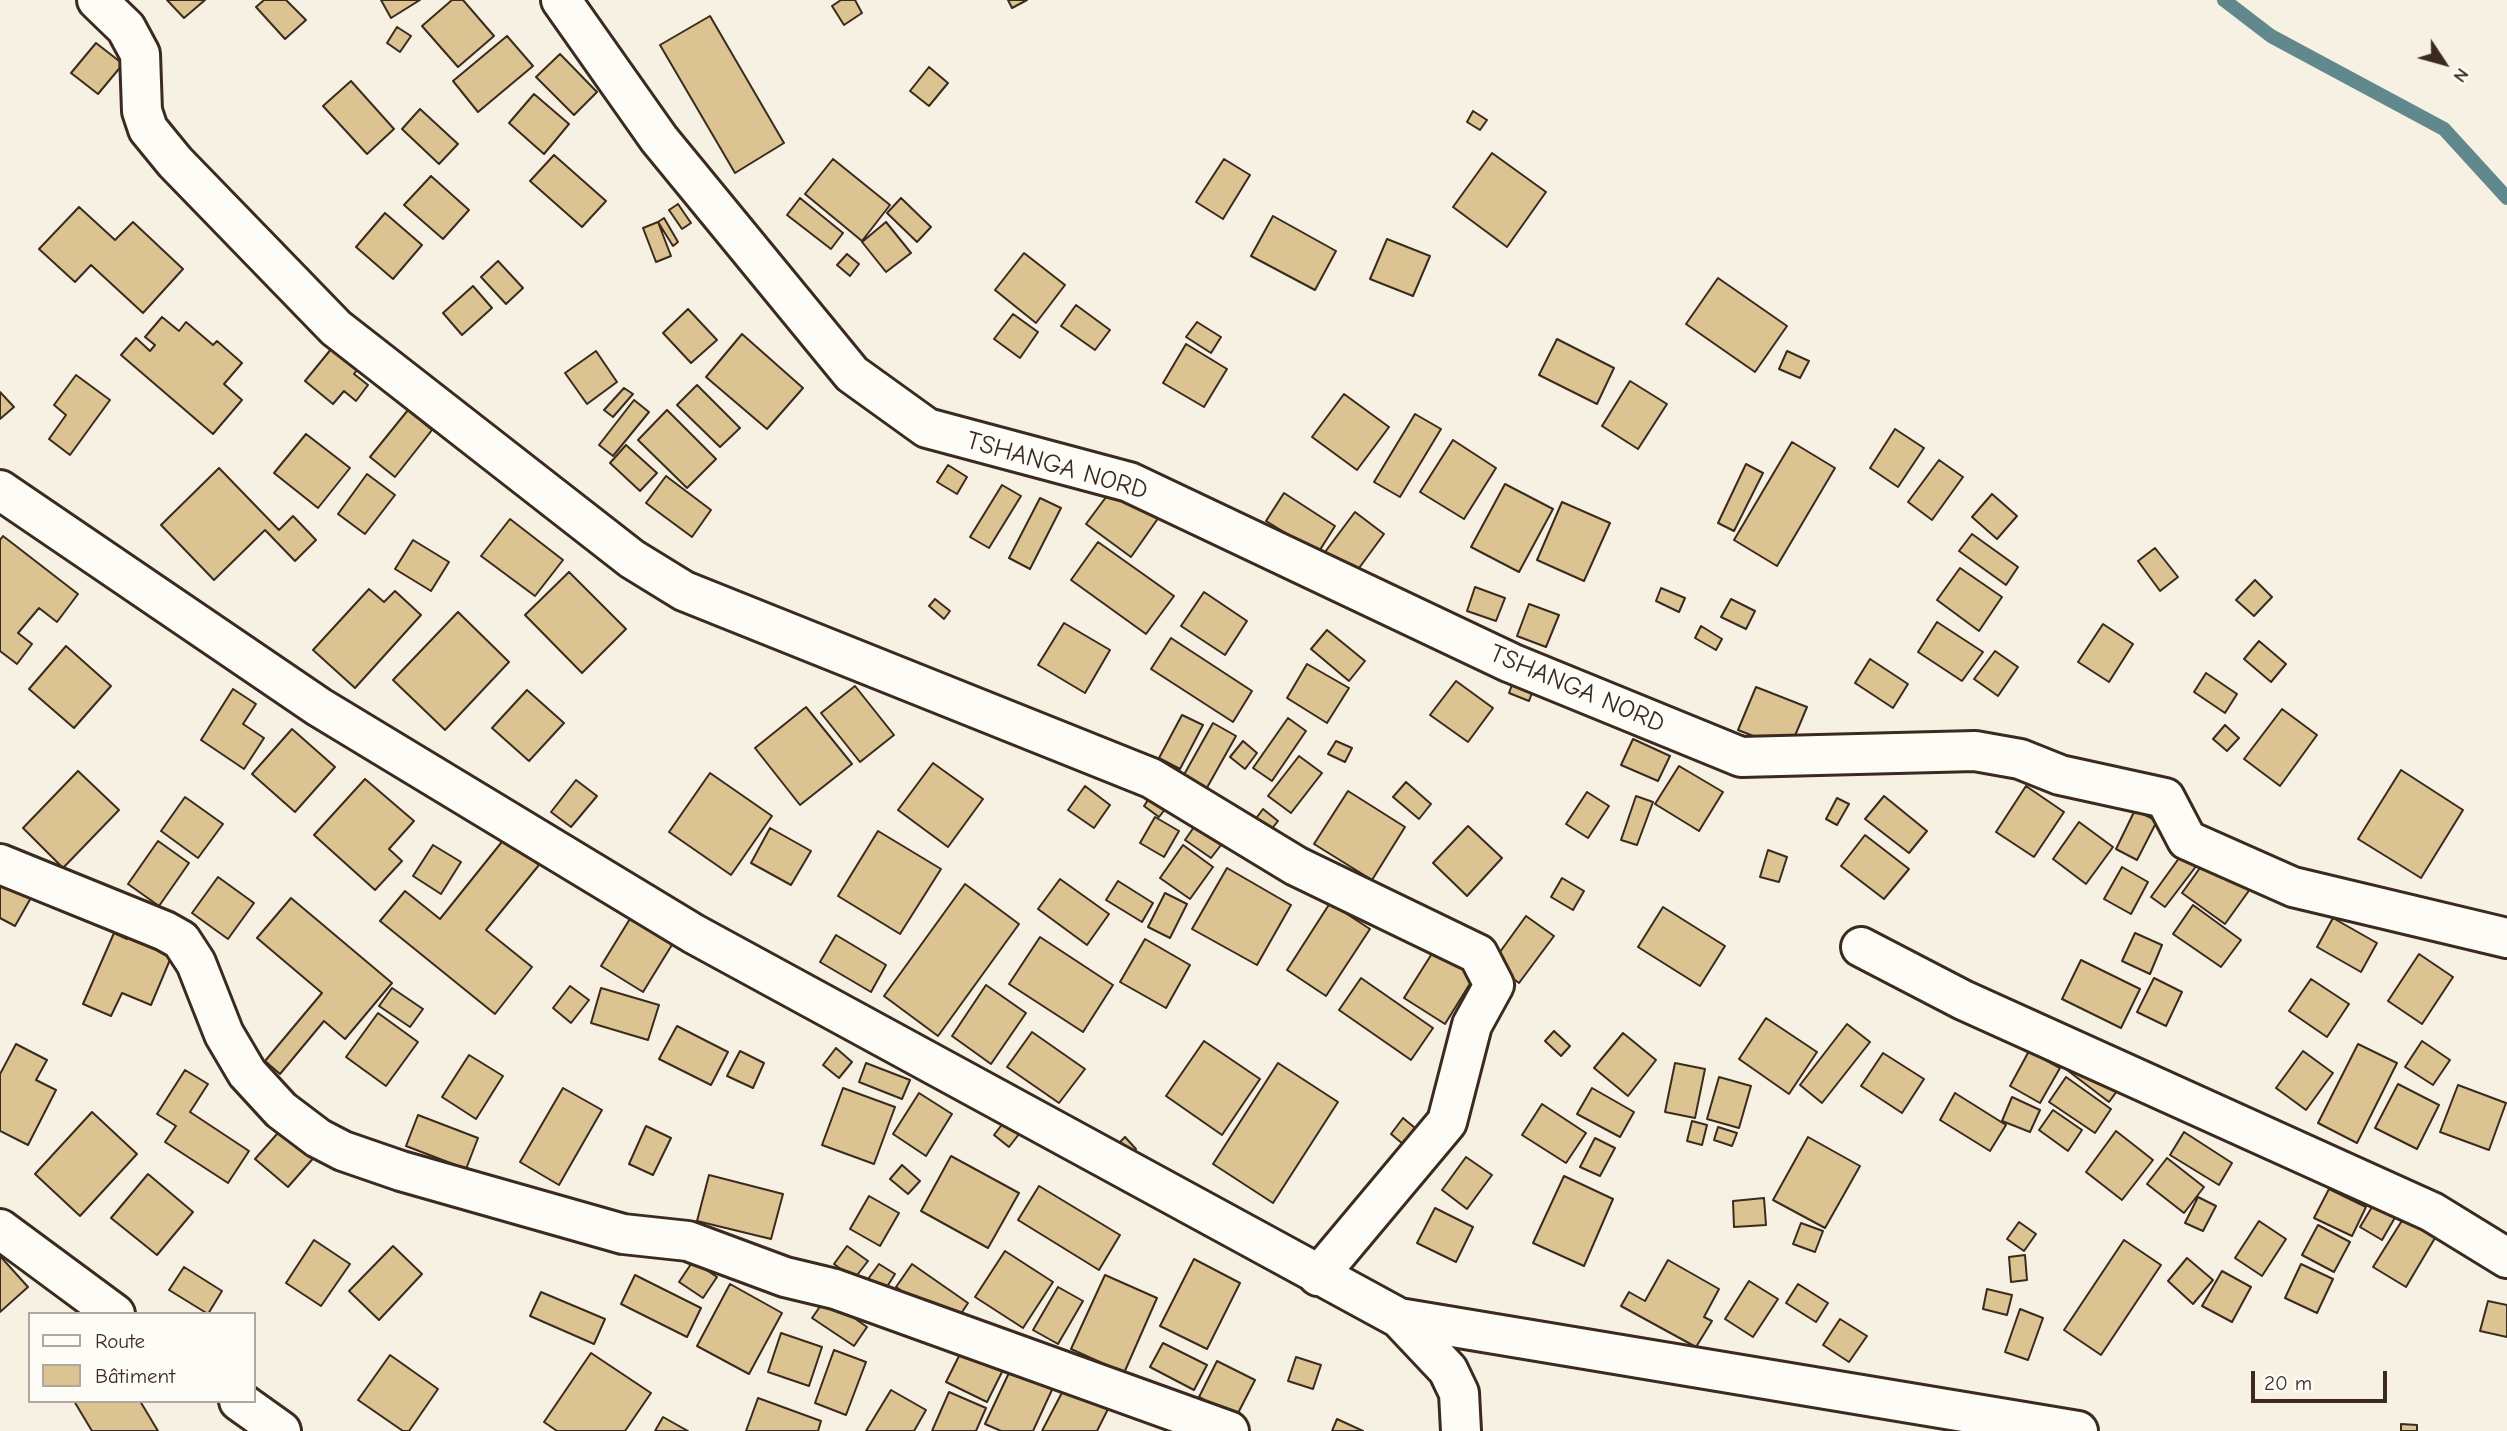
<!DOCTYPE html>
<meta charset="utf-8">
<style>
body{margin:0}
#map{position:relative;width:2507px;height:1431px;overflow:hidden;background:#f6f1e3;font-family:"Comic Neue",sans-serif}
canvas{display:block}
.legend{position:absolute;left:28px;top:1312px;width:228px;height:91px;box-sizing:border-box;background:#fdfcf7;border:2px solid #afa8a0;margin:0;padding:9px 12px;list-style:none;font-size:21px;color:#3b2a1e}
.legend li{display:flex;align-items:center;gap:14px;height:35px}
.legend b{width:35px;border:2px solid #afa8a0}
.north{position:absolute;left:2409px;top:28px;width:70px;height:70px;-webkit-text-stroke:5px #fdfcf7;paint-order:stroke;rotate:126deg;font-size:19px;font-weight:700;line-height:28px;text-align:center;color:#3b2a1e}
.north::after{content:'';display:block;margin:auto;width:24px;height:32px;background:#3b2a1e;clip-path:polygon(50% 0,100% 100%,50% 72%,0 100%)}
.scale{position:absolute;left:2251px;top:1371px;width:136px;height:32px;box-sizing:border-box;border:4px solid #3b2a1e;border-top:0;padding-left:9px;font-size:21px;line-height:24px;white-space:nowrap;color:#3b2a1e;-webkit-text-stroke:5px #fdfcf7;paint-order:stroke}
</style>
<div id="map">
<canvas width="2507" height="1431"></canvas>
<ul class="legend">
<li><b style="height:9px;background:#fdfcf7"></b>Route</li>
<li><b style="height:19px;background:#dcc392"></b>Bâtiment</li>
</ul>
<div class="north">N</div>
<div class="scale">20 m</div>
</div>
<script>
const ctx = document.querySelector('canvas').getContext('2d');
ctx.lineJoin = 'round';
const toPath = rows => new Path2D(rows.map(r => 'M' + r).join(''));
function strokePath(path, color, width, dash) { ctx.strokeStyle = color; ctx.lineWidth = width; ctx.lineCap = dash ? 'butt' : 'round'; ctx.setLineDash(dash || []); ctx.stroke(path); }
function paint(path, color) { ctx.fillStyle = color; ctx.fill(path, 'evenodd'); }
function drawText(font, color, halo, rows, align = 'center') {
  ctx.font = font + ' "Comic Neue",sans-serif'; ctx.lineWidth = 7; ctx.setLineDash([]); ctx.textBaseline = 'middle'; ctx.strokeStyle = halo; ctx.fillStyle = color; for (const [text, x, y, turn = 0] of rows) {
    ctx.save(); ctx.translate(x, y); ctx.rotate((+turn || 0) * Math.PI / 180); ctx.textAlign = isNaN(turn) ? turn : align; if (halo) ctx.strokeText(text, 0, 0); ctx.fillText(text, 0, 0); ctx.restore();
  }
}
strokePath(toPath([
 [2224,0,2271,36,2444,129,2507,198]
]), '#60888d', 14);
const building = toPath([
 [167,0,205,0,184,18,167,0],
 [264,0,286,0,306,20,285,39,256,7,264,0],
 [381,0,420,0,391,18,381,0],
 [452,0,463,0,494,36,458,67,422,26,452,0],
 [841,0,855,0,862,13,844,25,832,6,841,0],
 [1008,0,1027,0,1012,8,1008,0],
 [710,16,784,143,735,173,660,45,710,16],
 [397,27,411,36,400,52,387,43,397,27],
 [507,36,533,66,478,112,453,81,507,36],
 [96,43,123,64,98,94,71,73,96,43],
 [560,54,597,92,574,115,536,77,560,54],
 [929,67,948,83,929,106,910,91,929,67],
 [351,81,394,129,367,154,323,106,351,81],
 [534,94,569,124,544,154,509,123,534,94],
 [420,109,458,144,439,164,402,129,420,109],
 [1473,111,1487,120,1480,130,1467,122,1473,111],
 [1492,153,1546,192,1507,247,1453,207,1492,153],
 [554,155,606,201,582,227,530,181,554,155],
 [833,159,890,205,862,241,805,194,833,159],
 [1224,159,1250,175,1223,219,1196,202,1224,159],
 [431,176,469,210,443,239,404,205,431,176],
 [800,198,843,233,831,249,787,215,800,198],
 [901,198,931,227,917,242,887,213,901,198],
 [678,204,691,223,682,229,669,210,678,204],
 [79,207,115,240,133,222,183,269,143,313,91,265,75,282,39,249,79,207],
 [385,213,422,245,393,279,356,247,385,213],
 [1273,216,1336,251,1315,290,1251,256,1273,216],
 [664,218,678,242,673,246,658,222,664,218],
 [658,222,671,256,656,262,643,228,658,222],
 [886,222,911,253,886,272,862,242,886,222],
 [1387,239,1430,256,1413,296,1370,279,1387,239],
 [1024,253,1065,285,1036,323,995,290,1024,253],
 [847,254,859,264,850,276,837,265,847,254],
 [498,261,523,288,506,304,481,277,498,261],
 [1718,278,1787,326,1755,372,1686,324,1718,278],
 [473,286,492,308,462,335,443,313,473,286],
 [1076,305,1110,330,1095,350,1061,326,1076,305],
 [688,309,717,340,691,363,663,333,688,309],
 [1013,314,1038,332,1020,358,994,339,1013,314],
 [162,317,179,331,186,322,213,345,217,341,242,363,224,384,242,400,213,434,121,355,136,338,150,351,155,345,145,337,162,317],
 [1197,322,1221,337,1211,353,1186,337,1197,322],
 [742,334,803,388,767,429,706,377,742,334],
 [341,337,367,357,354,374,368,385,356,401,344,391,333,404,305,381,341,337],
 [1557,339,1614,368,1597,404,1539,375,1557,339],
 [1186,344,1227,369,1204,407,1163,383,1186,344],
 [596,351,617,382,587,404,565,373,596,351],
 [1787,351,1809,361,1800,378,1779,369,1787,351],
 [76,375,110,400,70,455,49,439,66,415,54,405,76,375],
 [1630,381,1667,404,1638,449,1602,426,1630,381],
 [697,385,740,428,720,447,677,405,697,385],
 [624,388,633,394,613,417,604,410,624,388],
 [0,392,14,407,0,419,0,392],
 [1344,394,1389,427,1357,470,1312,437,1344,394],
 [634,400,649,412,613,456,599,445,634,400],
 [408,410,432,430,395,477,370,457,408,410],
 [667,410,716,459,687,488,638,440,667,410],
 [1415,414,1441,429,1400,497,1374,482,1415,414],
 [1895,429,1924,448,1898,487,1870,468,1895,429],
 [306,434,350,468,318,508,274,473,306,434],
 [1453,440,1496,468,1464,519,1420,492,1453,440],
 [1792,442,1835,468,1777,566,1734,540,1792,442],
 [626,445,657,473,640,491,610,463,626,445],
 [1939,460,1963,477,1932,520,1908,502,1939,460],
 [1746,464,1763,473,1734,531,1718,523,1746,464],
 [948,465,967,477,957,494,937,482,948,465],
 [219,468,279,530,293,516,316,540,295,561,265,530,214,580,161,525,219,468],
 [367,474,395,495,365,534,338,514,367,474],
 [666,476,711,510,692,537,646,503,666,476],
 [1505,484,1553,509,1519,572,1471,547,1505,484],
 [1002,485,1021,496,989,548,970,537,1002,485],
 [1115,485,1159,517,1131,557,1086,524,1115,485],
 [1284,493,1335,526,1318,553,1266,521,1284,493],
 [1992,494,2017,516,1997,539,1972,517,1992,494],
 [1040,498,1061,508,1030,569,1009,558,1040,498],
 [1562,502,1610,523,1584,581,1537,560,1562,502],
 [1355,512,1384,534,1351,579,1322,556,1355,512],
 [510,519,563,560,535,596,481,556,510,519],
 [1972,534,2018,567,2006,585,1959,551,1972,534],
 [3,536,78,594,57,622,39,608,18,633,32,644,17,664,0,651,0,540,3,536],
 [413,540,449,562,431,591,395,569,413,540],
 [1098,542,1174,596,1146,634,1071,580,1098,542],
 [2155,548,2178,577,2160,591,2138,561,2155,548],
 [1960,568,2002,597,1979,631,1937,600,1960,568],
 [569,572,626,629,582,673,525,615,569,572],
 [2255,580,2272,597,2254,616,2236,600,2255,580],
 [1475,587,1505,598,1496,621,1467,611,1475,587],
 [1661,588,1685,598,1679,612,1656,601,1661,588],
 [369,589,384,602,395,591,421,615,355,688,313,650,369,589],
 [1204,592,1247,621,1225,655,1181,626,1204,592],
 [935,599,950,611,944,619,929,606,935,599],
 [1731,599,1755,611,1746,629,1721,617,1731,599],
 [1529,604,1559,615,1546,647,1517,636,1529,604],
 [458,612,509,662,445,730,393,680,458,612],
 [1937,622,1983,652,1962,681,1918,652,1937,622],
 [1064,623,1110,650,1085,693,1038,665,1064,623],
 [2103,624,2133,644,2109,682,2078,662,2103,624],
 [1701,626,1722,639,1716,650,1695,638,1701,626],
 [1327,630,1365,661,1349,681,1311,649,1327,630],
 [1171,638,1252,691,1233,722,1151,669,1171,638],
 [2259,641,2286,664,2271,682,2244,659,2259,641],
 [66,646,111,686,74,728,29,689,66,646],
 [1995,651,2018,667,1998,696,1974,679,1995,651],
 [1870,659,1908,684,1893,708,1855,683,1870,659],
 [1307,664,1349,688,1327,723,1287,698,1307,664],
 [2206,673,2237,694,2225,713,2194,692,2206,673],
 [1516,674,1536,682,1529,701,1509,693,1516,674],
 [1456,681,1493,708,1468,742,1430,715,1456,681],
 [855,686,894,735,860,762,821,713,855,686],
 [1756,687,1807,707,1789,750,1738,730,1756,687],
 [233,689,256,704,243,724,264,738,244,769,201,740,233,689],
 [527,690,564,723,529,761,492,728,527,690],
 [806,707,852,764,800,805,755,748,806,707],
 [2282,709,2317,735,2280,786,2244,759,2282,709],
 [1182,715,1203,725,1180,769,1159,758,1182,715],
 [1288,718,1306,731,1272,781,1253,768,1288,718],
 [1213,723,1236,736,1204,793,1181,780,1213,723],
 [2225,725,2239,738,2227,751,2213,739,2225,725],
 [292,729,335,767,295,812,252,774,292,729],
 [1633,739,1670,756,1658,781,1621,765,1633,739],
 [1243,741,1257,753,1245,769,1230,757,1243,741],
 [1336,741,1352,748,1345,762,1328,754,1336,741],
 [1299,756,1322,773,1291,813,1268,796,1299,756],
 [933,763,983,799,948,847,898,810,933,763],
 [1679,766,1723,792,1699,831,1655,804,1679,766],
 [2401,770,2463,810,2421,878,2358,839,2401,770],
 [78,771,119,810,63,868,23,828,78,771],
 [710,773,772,816,731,875,669,832,710,773],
 [365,779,414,821,389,849,402,861,375,890,314,835,365,779],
 [576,780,597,796,571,827,551,812,576,780],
 [1406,782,1431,804,1419,819,1393,797,1406,782],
 [1085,786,1110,805,1094,828,1068,810,1085,786],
 [2026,786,2064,812,2034,857,1996,832,2026,786],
 [1348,791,1405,827,1372,880,1314,844,1348,791],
 [1587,792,1609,806,1588,838,1566,824,1587,792],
 [1636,796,1653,802,1637,845,1621,840,1636,796],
 [1884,796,1927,831,1909,853,1865,819,1884,796],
 [185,797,223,824,198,858,161,831,185,797],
 [1150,797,1166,808,1159,817,1144,806,1150,797],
 [1837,798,1849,804,1837,825,1826,819,1837,798],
 [1263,809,1278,821,1266,836,1251,825,1263,809],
 [2135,810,2157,821,2137,860,2116,849,2135,810],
 [1155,817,1179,831,1164,857,1140,843,1155,817],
 [2079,822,2113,847,2086,884,2053,859,2079,822],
 [1468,826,1502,858,1467,896,1433,863,1468,826],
 [1194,827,1221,845,1211,858,1185,840,1194,827],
 [770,828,811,851,791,885,751,863,770,828],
 [878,831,941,869,900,934,838,896,878,831],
 [1865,835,1909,869,1884,899,1841,866,1865,835],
 [505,838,539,865,486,930,532,967,495,1014,380,921,405,891,440,919,505,838],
 [158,841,189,863,159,906,128,884,158,841],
 [433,845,461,862,441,894,413,876,433,845],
 [1183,845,1213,867,1190,899,1160,878,1183,845],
 [1768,850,1787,857,1779,882,1760,877,1768,850],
 [2182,854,2197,865,2165,907,2151,897,2182,854],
 [2210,854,2253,885,2225,924,2182,893,2210,854],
 [2122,867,2148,882,2131,914,2104,899,2122,867],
 [1227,868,1291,905,1257,965,1192,929,1227,868],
 [0,877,32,896,15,926,0,918,0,877],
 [218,877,254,903,228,939,192,913,218,877],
 [1562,878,1584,891,1573,910,1551,897,1562,878],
 [1060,879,1109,914,1087,945,1038,909,1060,879],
 [1118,881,1153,903,1142,922,1106,900,1118,881],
 [965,884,1019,924,938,1036,884,996,965,884],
 [1165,893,1187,904,1170,938,1148,927,1165,893],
 [291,898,392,983,345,1039,324,1021,280,1074,265,1061,322,993,257,938,291,898],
 [1330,903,1370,929,1326,996,1287,970,1330,903],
 [2193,905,2241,940,2221,967,2173,934,2193,905],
 [1663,907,1725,946,1700,986,1638,947,1663,907],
 [636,909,678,935,643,992,601,966,636,909],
 [1526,916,1554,936,1519,983,1492,963,1526,916],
 [2333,918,2377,943,2361,972,2317,947,2333,918],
 [133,928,151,935,147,945,172,955,151,1005,122,993,111,1016,83,1004,114,933,127,939,133,928],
 [2135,933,2162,945,2150,974,2122,961,2135,933],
 [836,935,886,965,871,992,820,962,836,935],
 [1040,937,1113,985,1083,1032,1009,984,1040,937],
 [1145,939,1190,965,1166,1008,1120,982,1145,939],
 [1438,944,1479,969,1445,1024,1404,998,1438,944],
 [2419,954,2453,977,2422,1024,2388,1001,2419,954],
 [2081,960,2140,989,2121,1028,2062,999,2081,960],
 [1361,978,1433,1028,1411,1060,1339,1010,1361,978],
 [2154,978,2182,992,2166,1026,2137,1012,2154,978],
 [2311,979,2349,1004,2327,1037,2289,1011,2311,979],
 [986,985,1026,1013,991,1064,952,1036,986,985],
 [570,986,589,1000,571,1023,553,1008,570,986],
 [392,988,423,1009,410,1027,379,1006,392,988],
 [601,988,659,1005,648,1040,591,1023,601,988],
 [378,1013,418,1042,386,1086,346,1057,378,1013],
 [1766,1018,1817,1052,1789,1094,1739,1059,1766,1018],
 [1847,1024,1870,1042,1822,1103,1800,1085,1847,1024],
 [677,1026,728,1052,711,1085,659,1059,677,1026],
 [1554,1031,1570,1046,1561,1056,1545,1041,1554,1031],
 [1032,1032,1085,1069,1059,1103,1007,1067,1032,1032],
 [1623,1033,1656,1060,1628,1096,1594,1068,1623,1033],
 [1204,1041,1260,1079,1222,1135,1166,1096,1204,1041],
 [2422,1041,2450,1060,2433,1085,2405,1067,2422,1041],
 [16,1044,47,1060,36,1080,56,1090,28,1145,0,1131,0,1074,16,1044],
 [2358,1044,2397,1063,2357,1143,2318,1123,2358,1044],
 [836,1048,852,1062,839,1078,823,1065,836,1048],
 [740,1051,764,1063,753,1088,727,1076,740,1051],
 [2029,1051,2060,1068,2040,1103,2010,1086,2029,1051],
 [2303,1051,2333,1073,2306,1110,2276,1088,2303,1051],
 [1883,1053,1924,1079,1902,1113,1861,1086,1883,1053],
 [469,1055,503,1076,476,1119,442,1097,469,1055],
 [2076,1059,2117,1091,2109,1102,2067,1070,2076,1059],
 [866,1063,910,1080,902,1099,859,1082,866,1063],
 [1278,1063,1338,1102,1273,1203,1213,1164,1278,1063],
 [1675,1063,1705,1069,1695,1118,1665,1112,1675,1063],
 [185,1070,208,1084,190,1112,249,1151,228,1183,165,1142,176,1126,157,1114,185,1070],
 [1719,1077,1751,1086,1739,1128,1707,1119,1719,1077],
 [2066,1077,2111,1109,2095,1133,2049,1102,2066,1077],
 [2398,1084,2439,1105,2417,1149,2375,1128,2398,1084],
 [2458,1085,2506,1103,2489,1150,2440,1132,2458,1085],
 [563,1088,602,1110,559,1185,520,1162,563,1088],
 [843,1088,895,1107,874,1164,822,1145,843,1088],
 [1592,1088,1634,1112,1620,1137,1577,1114,1592,1088],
 [919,1093,952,1114,926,1156,893,1134,919,1093],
 [1955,1093,2006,1125,1990,1151,1940,1120,1955,1093],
 [2012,1097,2040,1110,2030,1132,2002,1121,2012,1097],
 [1542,1104,1586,1133,1566,1163,1522,1135,1542,1104],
 [2053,1110,2082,1130,2068,1151,2039,1130,2053,1110],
 [92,1112,137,1154,80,1216,35,1174,92,1112],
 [418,1115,478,1138,466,1169,406,1146,418,1115],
 [1007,1118,1023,1129,1009,1147,994,1135,1007,1118],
 [1403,1118,1427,1138,1415,1154,1391,1134,1403,1118],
 [1692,1121,1707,1125,1702,1145,1687,1141,1692,1121],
 [284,1126,317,1154,288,1187,255,1159,284,1126],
 [646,1126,671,1138,653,1175,629,1164,646,1126],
 [1718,1127,1737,1133,1732,1146,1714,1140,1718,1127],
 [2116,1131,2153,1160,2122,1200,2086,1172,2116,1131],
 [2184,1132,2232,1163,2219,1185,2170,1155,2184,1132],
 [1125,1137,1136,1149,1125,1159,1114,1148,1125,1137],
 [1808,1137,1860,1166,1825,1228,1773,1200,1808,1137],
 [1595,1138,1615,1148,1600,1176,1580,1167,1595,1138],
 [951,1156,1019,1193,988,1248,921,1211,951,1156],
 [1466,1157,1492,1175,1467,1209,1442,1190,1466,1157],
 [2167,1158,2204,1187,2184,1213,2147,1184,2167,1158],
 [902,1165,920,1181,908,1194,890,1179,902,1165],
 [148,1174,193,1212,157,1255,111,1218,148,1174],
 [709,1175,783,1194,771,1239,697,1221,709,1175],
 [1564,1176,1613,1199,1584,1266,1533,1243,1564,1176],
 [1039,1186,1120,1235,1099,1270,1018,1220,1039,1186],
 [2329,1189,2366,1207,2352,1236,2314,1218,2329,1189],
 [869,1196,899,1213,880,1246,850,1229,869,1196],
 [2198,1197,2216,1206,2203,1231,2185,1223,2198,1197],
 [2378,1197,2400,1209,2382,1240,2360,1227,2378,1197],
 [1764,1198,1766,1225,1734,1227,1733,1201,1764,1198],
 [1435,1208,1473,1227,1456,1262,1417,1243,1435,1208],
 [2403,1219,2435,1238,2406,1287,2373,1267,2403,1219],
 [2259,1221,2286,1239,2262,1276,2235,1258,2259,1221],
 [2019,1222,2036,1234,2024,1251,2007,1239,2019,1222],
 [1801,1223,1823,1231,1815,1252,1793,1244,1801,1223],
 [2318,1225,2350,1242,2334,1272,2302,1255,2318,1225],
 [314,1240,350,1264,321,1306,286,1283,314,1240],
 [2124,1240,2161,1265,2101,1355,2064,1330,2124,1240],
 [393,1246,422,1274,379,1320,349,1291,393,1246],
 [847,1246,868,1261,854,1279,834,1264,847,1246],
 [1005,1251,1053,1282,1023,1328,975,1297,1005,1251],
 [2025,1255,2027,1280,2011,1282,2009,1257,2025,1255],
 [0,1256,28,1287,0,1312,0,1256],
 [2187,1258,2213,1280,2193,1304,2168,1281,2187,1258],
 [1194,1259,1240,1283,1207,1349,1160,1326,1194,1259],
 [1668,1260,1719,1289,1704,1317,1712,1321,1696,1347,1621,1306,1629,1292,1645,1301,1668,1260],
 [693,1261,717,1277,703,1298,679,1282,693,1261],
 [879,1264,895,1274,885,1290,868,1279,879,1264],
 [912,1264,968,1303,953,1326,896,1287,912,1264],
 [2301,1264,2333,1279,2317,1313,2285,1298,2301,1264],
 [184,1267,222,1291,208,1314,169,1290,184,1267],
 [2222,1271,2251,1287,2232,1322,2202,1306,2222,1271],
 [635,1275,701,1308,687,1337,621,1304,635,1275],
 [1105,1275,1157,1298,1124,1373,1071,1349,1105,1275],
 [1749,1281,1778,1299,1753,1337,1725,1319,1749,1281],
 [730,1284,782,1313,749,1374,697,1346,730,1284],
 [1798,1284,1828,1303,1816,1322,1786,1303,1798,1284],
 [1058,1287,1083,1301,1058,1344,1033,1330,1058,1287],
 [1987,1289,2012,1295,2007,1315,1983,1309,1987,1289],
 [541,1292,605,1319,594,1344,530,1316,541,1292],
 [826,1298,867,1327,854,1346,812,1318,826,1298],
 [2488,1301,2507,1305,2507,1337,2480,1331,2488,1301],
 [2020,1309,2043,1318,2028,1360,2005,1352,2020,1309],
 [1840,1319,1867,1336,1849,1362,1823,1345,1840,1319],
 [781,1333,822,1347,809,1386,768,1372,781,1333],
 [966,1342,1007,1362,987,1402,946,1382,966,1342],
 [1163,1343,1207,1365,1194,1390,1150,1367,1163,1343],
 [834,1350,866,1362,846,1415,815,1403,834,1350],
 [591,1353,651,1393,625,1431,557,1431,544,1422,591,1353],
 [390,1355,438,1389,409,1431,403,1431,358,1400,390,1355],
 [1296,1357,1321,1365,1313,1389,1288,1381,1296,1357],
 [1015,1360,1057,1379,1033,1431,1001,1431,985,1424,1015,1360],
 [1217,1361,1255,1380,1236,1417,1199,1397,1217,1361],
 [1067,1383,1110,1405,1097,1431,1042,1431,1067,1383],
 [891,1390,926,1410,914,1431,866,1431,891,1390],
 [949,1392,986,1408,976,1431,932,1431,949,1392],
 [758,1398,821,1421,818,1431,746,1431,758,1398],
 [74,1401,140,1401,158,1431,92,1431,74,1401],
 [663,1417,688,1431,655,1431,663,1417],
 [1337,1419,1363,1431,1332,1431,1337,1419],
 [2401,1424,2417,1425,2417,1431,2401,1431,2401,1424]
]);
paint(building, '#dcc392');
strokePath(building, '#3b2a1e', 2);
const minor = toPath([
 [97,0,126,28,140,54,142,111,148,129,175,162,336,328,632,559,684,591,1151,778,1296,866,1478,954,1494,985,1472,1025,1447,1122,1318,1276],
 [561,0,659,139,852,374,927,428,1129,482,1511,663,1741,757,1975,751,2020,759,2060,775,2165,798,2187,840,2293,887,2507,938],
 [0,490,319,707,694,934,1399,1318,1448,1370,1459,1393,1461,1431],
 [0,864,165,931,181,940,196,963,224,1034,247,1073,281,1110,318,1138,343,1151,401,1171,623,1234,688,1241,785,1277,835,1289,1229,1431],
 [1861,947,1963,1000,2432,1212,2507,1258],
 [0,1229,115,1314],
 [1399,1318,2078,1431],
 [239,1401,281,1431]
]);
strokePath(minor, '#3b2a1e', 44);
strokePath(minor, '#fdfcf7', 38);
drawText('26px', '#3b2a1e', '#fdfcf7', [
 ["TSHANGA NORD",1057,466,16],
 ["TSHANGA NORD",1577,689,23]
]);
</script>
